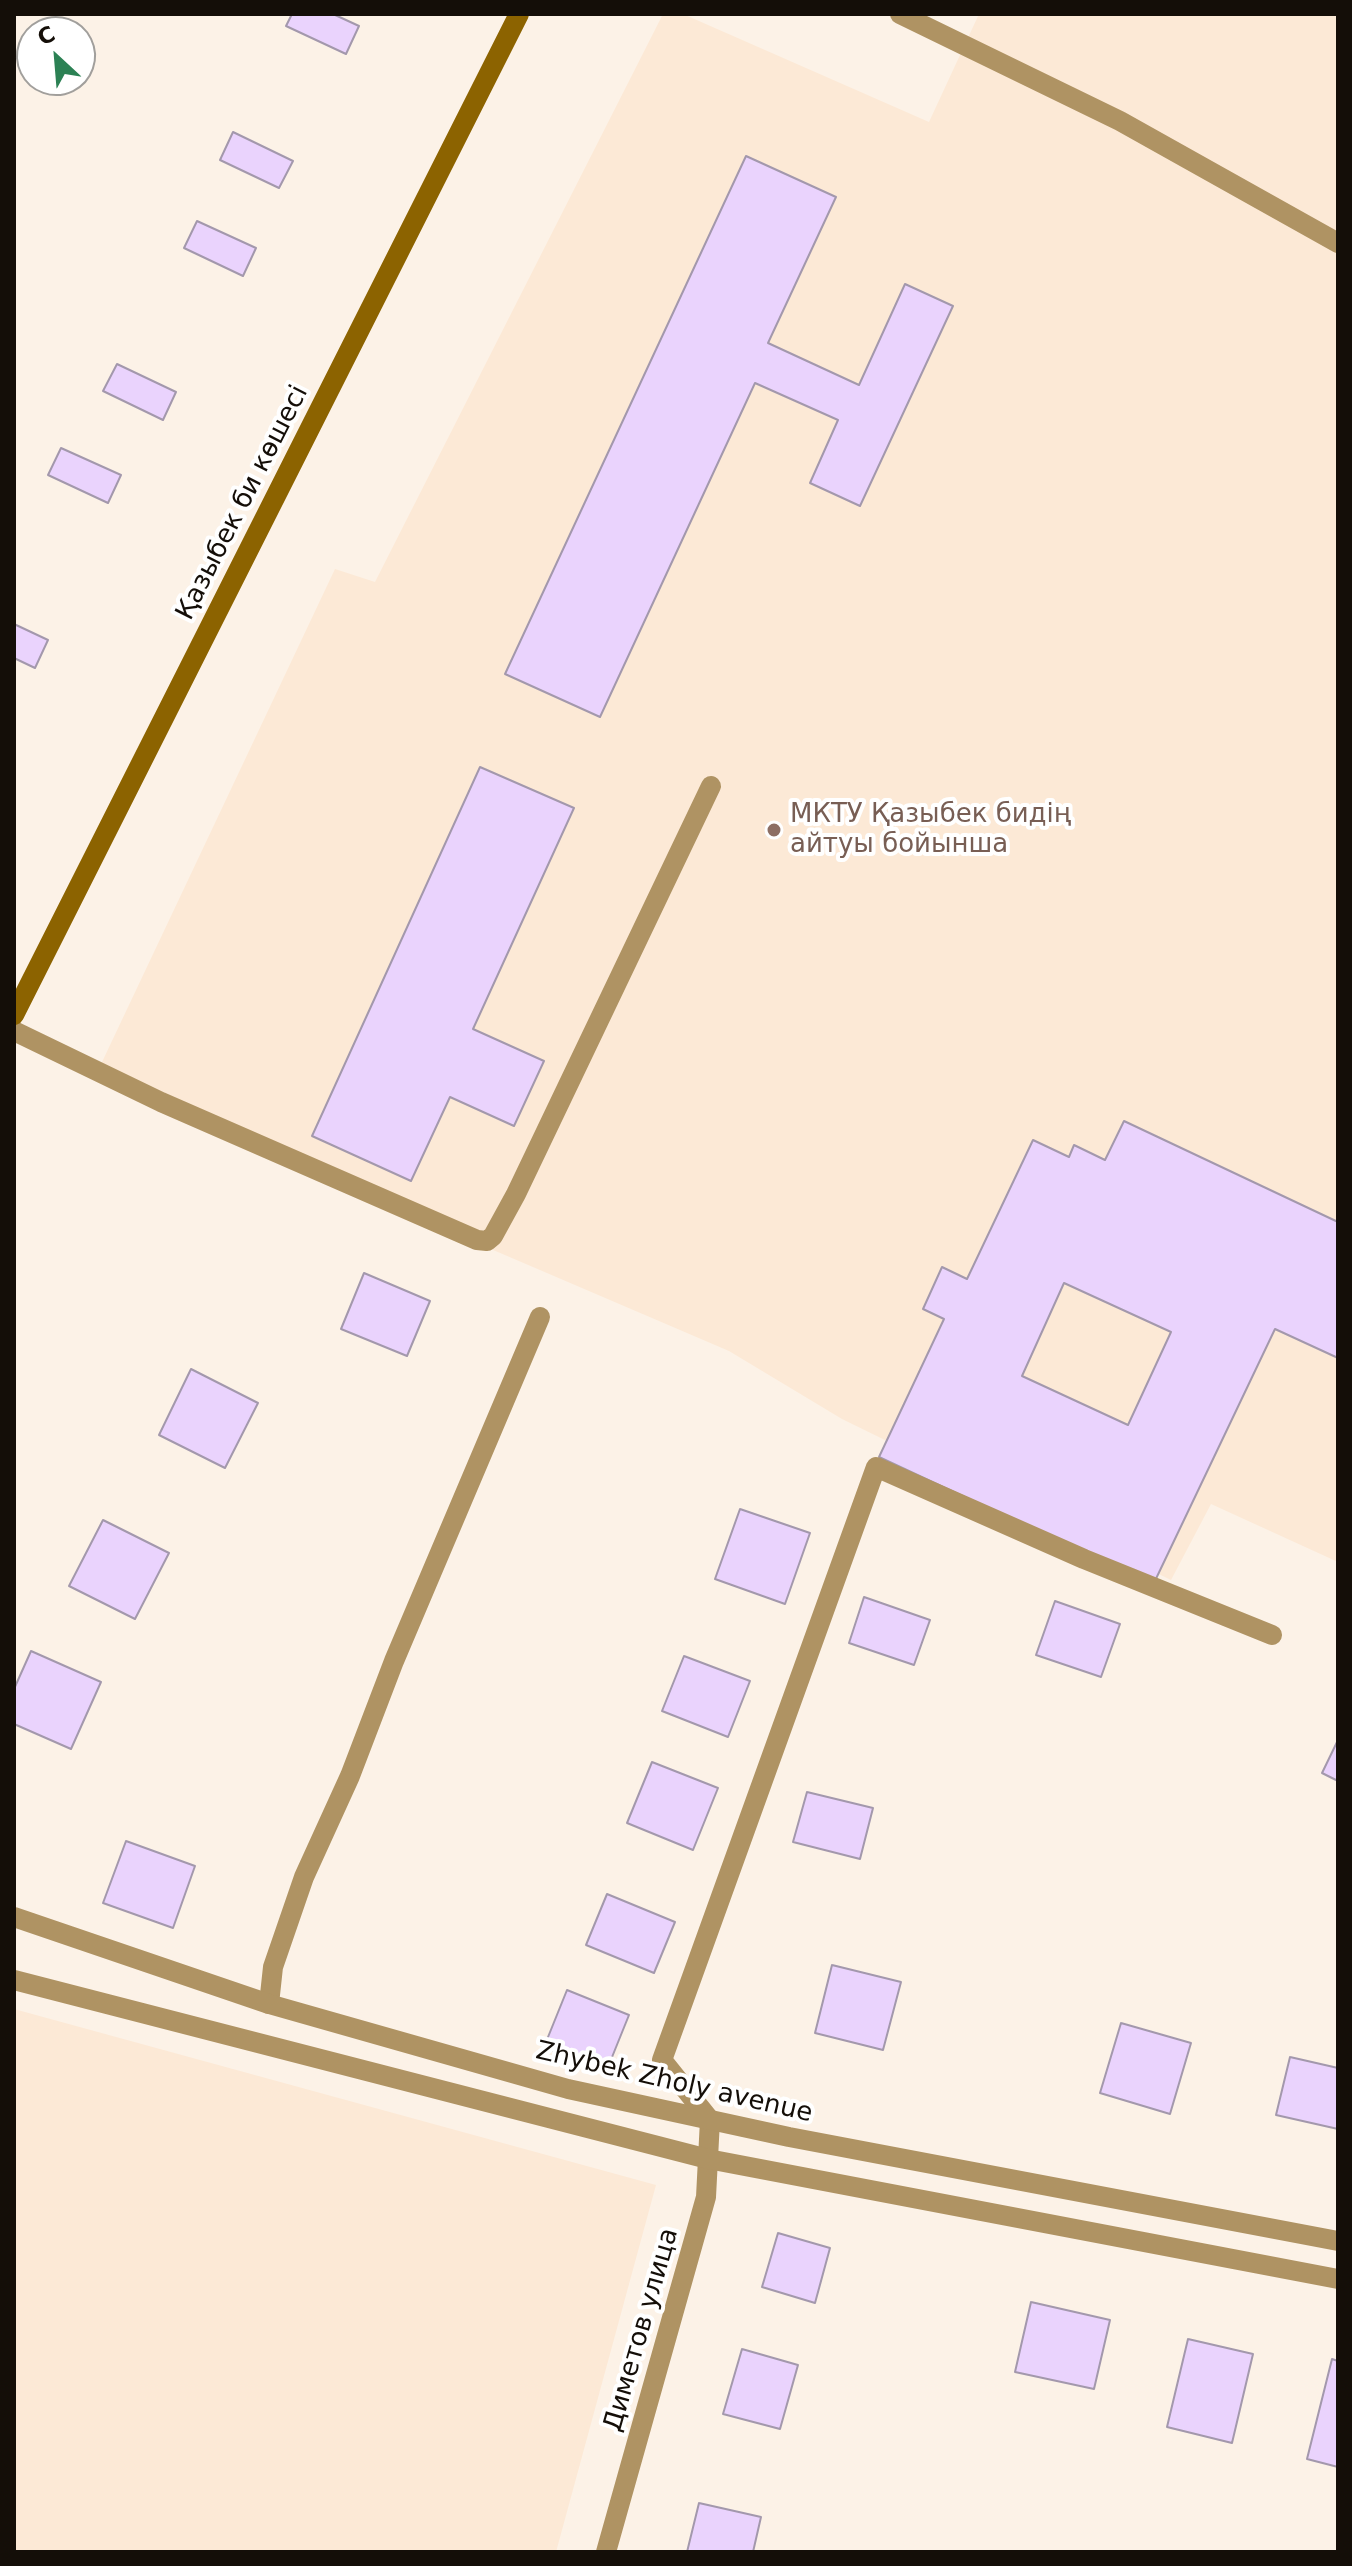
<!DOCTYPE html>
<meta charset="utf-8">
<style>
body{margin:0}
#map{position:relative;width:1352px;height:2566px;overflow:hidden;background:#fcf2e7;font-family:"DejaVu Sans",sans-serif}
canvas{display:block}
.frame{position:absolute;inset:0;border:16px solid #140e08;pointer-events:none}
.north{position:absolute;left:16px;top:16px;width:80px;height:80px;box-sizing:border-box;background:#fff;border:2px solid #a19f9c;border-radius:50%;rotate:334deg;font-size:22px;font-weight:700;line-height:32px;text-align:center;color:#140e08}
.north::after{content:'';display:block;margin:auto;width:28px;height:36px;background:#2c8154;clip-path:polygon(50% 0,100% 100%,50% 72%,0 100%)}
</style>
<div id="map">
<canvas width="1352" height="2566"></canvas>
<div class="frame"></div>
<div class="north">С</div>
</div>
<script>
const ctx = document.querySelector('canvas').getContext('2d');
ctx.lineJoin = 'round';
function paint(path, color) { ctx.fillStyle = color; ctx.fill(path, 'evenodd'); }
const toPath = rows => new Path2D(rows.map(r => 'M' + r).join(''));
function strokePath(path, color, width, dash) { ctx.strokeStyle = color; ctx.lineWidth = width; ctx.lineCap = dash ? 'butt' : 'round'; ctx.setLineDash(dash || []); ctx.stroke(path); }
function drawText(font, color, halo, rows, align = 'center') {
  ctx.font = font + ' "DejaVu Sans",sans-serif'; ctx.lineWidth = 8; ctx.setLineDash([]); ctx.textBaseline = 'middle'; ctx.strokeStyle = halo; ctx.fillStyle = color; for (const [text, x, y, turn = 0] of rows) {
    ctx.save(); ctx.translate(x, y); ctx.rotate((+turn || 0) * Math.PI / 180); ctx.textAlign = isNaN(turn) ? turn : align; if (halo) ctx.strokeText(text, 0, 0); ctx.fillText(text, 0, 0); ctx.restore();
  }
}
paint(toPath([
 [663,14,683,14,929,122,979,14,1338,14,1338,1562,1211,1504,1171,1580,842,1419,729,1351,94,1079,335,569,375,582],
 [14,2009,656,2185,556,2552,14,2552]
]), '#fce9d6');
const building = toPath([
 [292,14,333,14,359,26,346,54,286,26,292,14],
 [233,132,293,161,279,188,220,160,233,132],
 [746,156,836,197,768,343,859,385,905,284,953,306,860,506,810,483,838,420,755,383,600,717,505,674,746,156],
 [197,221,256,248,243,276,184,248,197,221],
 [117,364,176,392,163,420,103,391,117,364],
 [61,448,121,475,108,503,48,475,61,448],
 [14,624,48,640,35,668,14,658,14,624],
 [480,767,574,808,473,1029,544,1061,514,1126,450,1097,411,1181,312,1136,480,767],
 [1124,1121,1338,1222,1338,1358,1275,1329,1153,1585,879,1457,944,1319,923,1309,942,1267,967,1279,1033,1140,1069,1157,1074,1145,1105,1160,1124,1121],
 [1064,1283,1171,1332,1128,1425,1022,1376,1064,1283],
 [364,1273,430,1301,407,1356,341,1329,364,1273],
 [191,1369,258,1403,225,1468,159,1435,191,1369],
 [740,1509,810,1533,785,1604,715,1579,740,1509],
 [103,1520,169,1553,135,1619,69,1586,103,1520],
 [864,1597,930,1620,914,1665,849,1643,864,1597],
 [1055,1601,1120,1624,1101,1677,1036,1655,1055,1601],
 [31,1651,101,1682,71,1749,14,1724,14,1689,31,1651],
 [684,1656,750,1681,728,1737,662,1711,684,1656],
 [1338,1740,1338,1781,1322,1773,1338,1740],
 [652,1762,718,1788,693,1850,627,1823,652,1762],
 [807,1792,873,1808,860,1859,793,1842,807,1792],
 [126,1841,195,1866,173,1928,103,1903,126,1841],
 [607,1894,675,1922,654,1973,586,1945,607,1894],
 [832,1965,901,1982,883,2050,815,2033,832,1965],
 [567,1990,629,2015,606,2072,544,2047,567,1990],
 [1121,2023,1191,2043,1170,2114,1100,2093,1121,2023],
 [1290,2057,1338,2068,1338,2129,1276,2115,1290,2057],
 [778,2233,830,2248,815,2303,762,2287,778,2233],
 [1031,2302,1110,2320,1094,2389,1015,2372,1031,2302],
 [1188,2339,1253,2354,1232,2443,1167,2427,1188,2339],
 [742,2349,798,2365,780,2429,723,2414,742,2349],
 [1332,2359,1338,2361,1338,2467,1307,2459,1332,2359],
 [699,2503,761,2517,753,2552,687,2552,699,2503]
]);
paint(building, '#ead3fd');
strokePath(building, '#a398ac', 2);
strokePath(toPath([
 [900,14,1120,121,1338,243],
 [14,1031,161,1102,477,1240,487,1241,493,1236,516,1194,711,786],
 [269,2004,273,1967,304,1877,350,1776,394,1661,540,1317]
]), '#af9363', 20);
strokePath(toPath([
 [606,2552,706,2197,710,2120,662,2060,876,1467,1084,1559,1272,1635]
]), '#af9363', 20);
strokePath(toPath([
 [14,1917,269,2004,568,2089,789,2137,1338,2241],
 [14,1980,708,2159,1338,2279]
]), '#af9363', 20);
strokePath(toPath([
 [14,1015,519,14]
]), '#8c6300', 20);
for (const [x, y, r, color] of [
 [774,830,8,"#8d6e63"]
]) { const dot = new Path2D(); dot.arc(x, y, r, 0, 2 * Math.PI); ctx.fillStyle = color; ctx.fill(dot); strokePath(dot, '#fff', 3); }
drawText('26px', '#140e08', '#fff', [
 ["Қазыбек би көшесі",243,503,-63],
 ["Zhybek Zholy avenue",674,2083,13],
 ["Диметов улица",642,2330,-74]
]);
drawText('26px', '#785e54', '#fff', [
 ["МКТУ Қазыбек бидің",790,815],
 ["айтуы бойынша",790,845]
], 'left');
</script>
